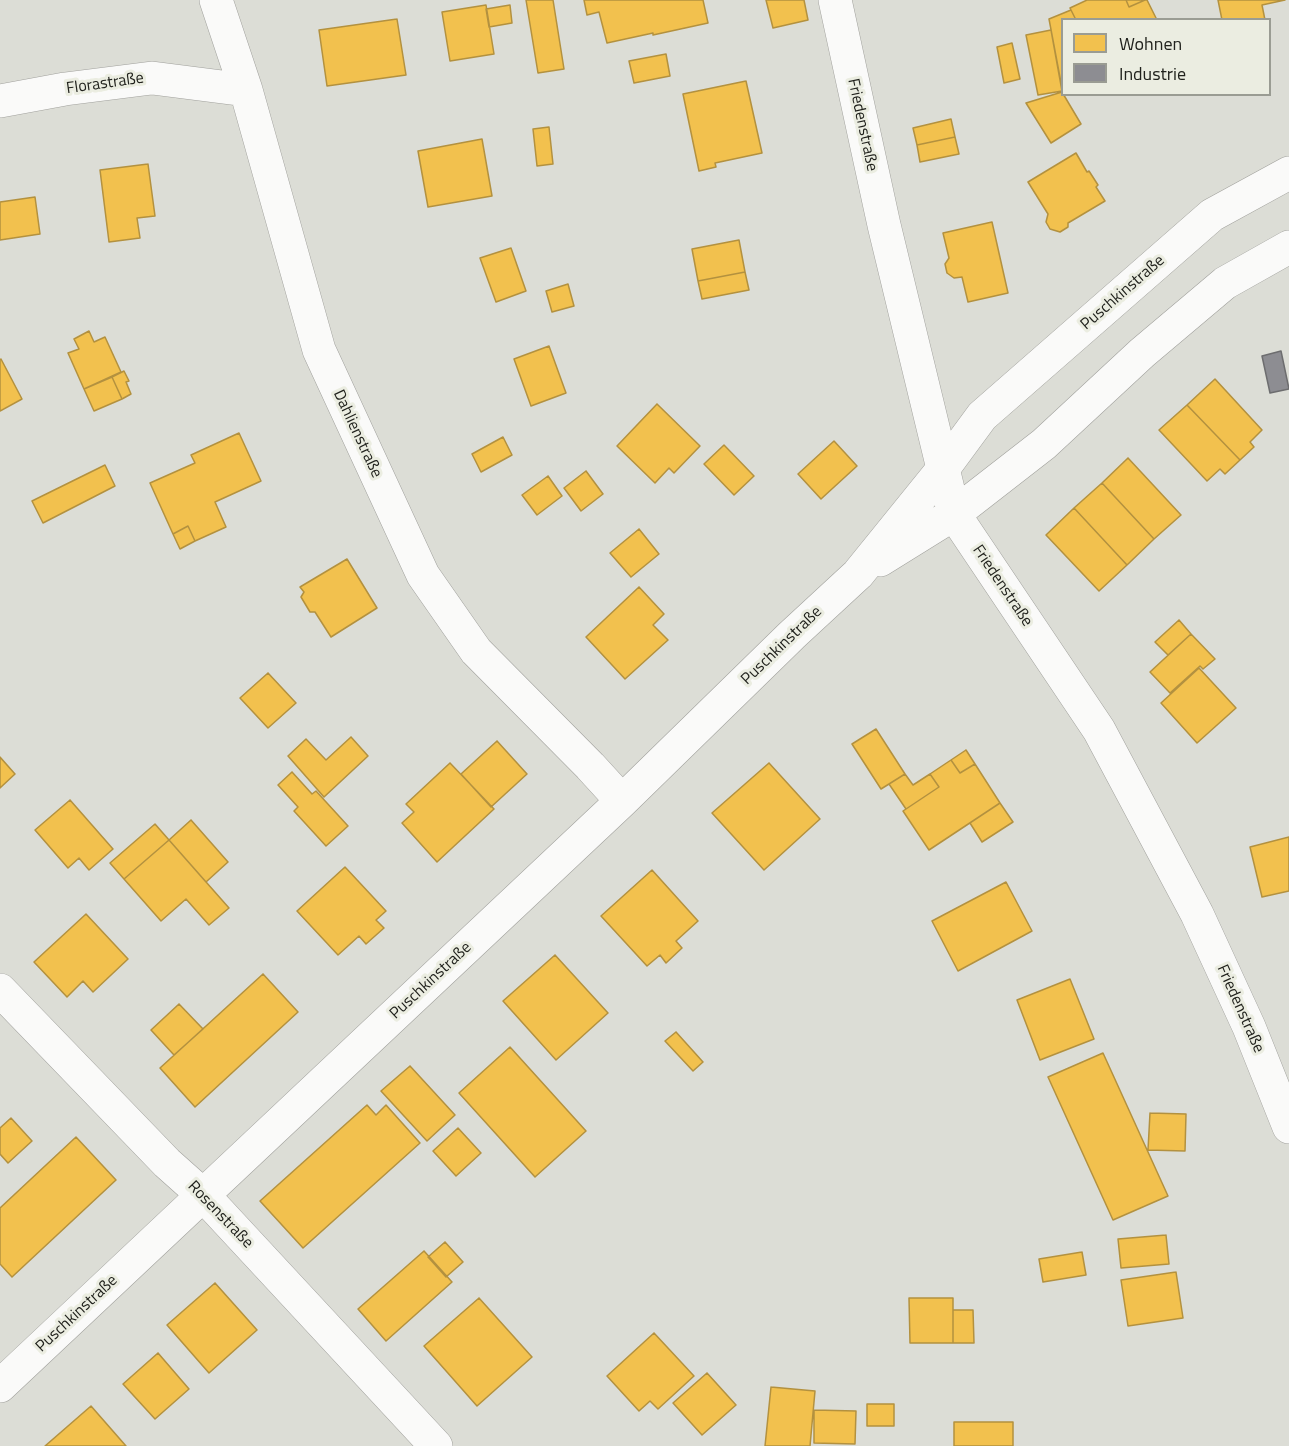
<!DOCTYPE html>
<meta charset="utf-8">
<style>
body{margin:0}
#map{position:relative;width:1289px;height:1446px;overflow:hidden;background:#dcddd6;font-family:"Titillium Web",sans-serif}
canvas{display:block}
.legend{position:absolute;left:1061px;top:18px;width:210px;height:78px;box-sizing:border-box;background:#ebede1;border:2px solid #9a9c93;margin:0;padding:8px 10px;list-style:none;font-size:18px;color:#21221d}
.legend li{display:flex;align-items:center;gap:12px;height:30px}
.legend b{width:30px;border:2px solid #9a9c93}
</style>
<div id="map">
<canvas width="1289" height="1446"></canvas>
<ul class="legend">
<li><b style="height:16px;background:#f2c14e"></b>Wohnen</li>
<li><b style="height:16px;background:#8d8d92"></b>Industrie</li>
</ul>
</div>
<script>
const ctx = document.querySelector('canvas').getContext('2d');
ctx.lineJoin = 'round';
function paint(path, color) { ctx.fillStyle = color; ctx.fill(path, 'evenodd'); }
const toPath = rows => new Path2D(rows.map(r => 'M' + r).join(''));
function strokePath(path, color, width, dash) { ctx.strokeStyle = color; ctx.lineWidth = width; ctx.lineCap = dash ? 'butt' : 'round'; ctx.setLineDash(dash || []); ctx.stroke(path); }
function drawText(font, color, halo, rows, align = 'center') {
  ctx.font = font + ' "Titillium Web",sans-serif'; ctx.lineWidth = 6; ctx.setLineDash([]); ctx.textBaseline = 'middle'; ctx.strokeStyle = halo; ctx.fillStyle = color; for (const [text, x, y, turn = 0] of rows) {
    ctx.save(); ctx.translate(x, y); ctx.rotate((+turn || 0) * Math.PI / 180); ctx.textAlign = isNaN(turn) ? turn : align; if (halo) ctx.strokeText(text, 0, 0); ctx.fillText(text, 0, 0); ctx.restore();
  }
}
const homes = toPath([
 [526,0,553,0,564,69,538,73,526,0],
 [584,0,703,0,708,23,653,35,653,33,607,43,599,12,587,15,584,0],
 [766,0,804,0,808,20,773,28,766,0],
 [1087,0,1126,0,1129,7,1145,0,1147,0,1157,20,1076,20,1070,8,1087,0],
 [1126,0,1145,0,1129,7,1126,0],
 [1218,0,1285,0,1262,5,1265,20,1222,20,1218,0],
 [486,5,494,54,450,61,442,12,486,5],
 [510,5,512,23,489,27,486,9,510,5],
 [1071,10,1076,20,1062,20,1062,88,1049,19,1071,10],
 [397,19,406,75,327,86,319,30,397,19],
 [1051,30,1062,91,1038,95,1026,35,1051,30],
 [1012,43,1020,79,1004,83,997,47,1012,43],
 [666,54,670,76,634,83,629,61,666,54],
 [746,81,762,153,715,163,716,167,699,171,683,94,746,81],
 [1062,92,1081,124,1051,143,1026,103,1062,92],
 [951,119,955,137,917,145,913,128,951,119],
 [549,127,553,164,537,166,533,129,549,127],
 [955,137,959,154,920,162,917,145,955,137],
 [482,139,492,196,428,207,418,151,482,139],
 [1076,153,1087,172,1089,171,1098,185,1096,187,1105,201,1068,223,1068,227,1060,232,1050,229,1046,222,1048,214,1028,182,1076,153],
 [148,164,155,216,137,218,140,238,109,242,100,170,148,164],
 [35,197,40,234,0,240,0,202,35,197],
 [992,222,1008,293,968,302,962,277,954,278,947,273,945,264,949,258,943,233,992,222],
 [739,240,745,272,698,281,692,249,739,240],
 [511,248,526,291,496,302,480,258,511,248],
 [745,272,749,290,702,299,698,281,745,272],
 [568,284,574,306,552,312,546,291,568,284],
 [89,331,94,342,105,337,121,372,84,389,68,353,79,349,74,339,89,331],
 [549,346,566,393,531,406,514,359,549,346],
 [1,359,22,399,0,411,0,360,1,359],
 [124,371,129,381,126,382,131,394,122,399,112,377,124,371],
 [112,377,122,399,94,411,84,389,112,377],
 [1215,379,1262,430,1250,442,1254,447,1240,460,1187,405,1215,379],
 [657,404,700,446,674,473,669,468,655,483,617,446,657,404],
 [1187,405,1240,460,1225,474,1220,469,1207,481,1159,430,1187,405],
 [239,433,261,481,215,502,226,527,195,541,188,526,173,534,150,483,195,463,191,455,239,433],
 [503,437,512,455,481,472,472,454,503,437],
 [834,441,857,466,821,499,798,474,834,441],
 [724,445,754,476,734,495,704,464,724,445],
 [1128,458,1181,515,1154,539,1102,483,1128,458],
 [105,465,115,486,43,523,32,501,105,465],
 [586,471,603,494,581,511,564,488,586,471],
 [548,476,562,496,537,515,522,495,548,476],
 [1102,483,1154,539,1127,565,1074,508,1102,483],
 [1074,508,1127,565,1099,591,1046,535,1074,508],
 [188,526,195,541,180,549,173,534,188,526],
 [639,529,659,554,631,577,610,553,639,529],
 [347,559,377,608,331,637,315,612,310,612,301,597,304,592,300,587,347,559],
 [639,587,664,614,653,625,668,640,625,679,586,637,639,587],
 [1179,620,1191,634,1168,655,1155,642,1179,620],
 [1191,634,1215,659,1203,669,1200,666,1170,693,1150,672,1191,634],
 [1199,668,1236,708,1197,743,1161,703,1199,668],
 [268,673,296,703,268,728,240,698,268,673],
 [876,729,905,774,881,789,852,744,876,729],
 [351,737,368,756,324,797,288,756,306,739,326,760,351,737],
 [497,741,527,774,491,807,461,774,497,741],
 [966,750,975,764,960,773,951,760,966,750],
 [0,757,15,774,0,788,0,757],
 [951,760,960,773,975,764,1000,803,929,850,903,811,939,787,930,774,951,760],
 [450,763,494,809,437,862,402,823,414,812,406,804,450,763],
 [769,763,820,819,764,870,712,813,769,763],
 [292,772,312,794,316,791,348,826,326,846,294,811,298,807,278,785,292,772],
 [905,774,913,785,930,774,939,787,906,809,889,784,905,774],
 [70,800,113,849,89,870,79,858,68,868,35,830,70,800],
 [1000,803,1013,822,982,842,970,823,1000,803],
 [191,820,228,862,206,882,169,840,191,820],
 [155,824,169,840,124,879,110,863,155,824],
 [1289,837,1289,891,1262,897,1250,847,1289,837],
 [169,840,229,908,209,925,186,899,161,921,124,879,169,840],
 [345,867,386,911,376,920,384,928,366,944,359,936,338,955,297,911,345,867],
 [652,870,698,921,676,941,682,948,666,963,660,955,647,966,601,916,652,870],
 [1006,882,1032,931,958,971,932,921,1006,882],
 [86,914,128,959,93,992,83,981,67,997,34,962,86,914],
 [555,955,608,1013,556,1060,503,1001,555,955],
 [263,974,298,1012,195,1107,160,1068,263,974],
 [1070,979,1094,1039,1040,1060,1017,1000,1070,979],
 [179,1004,203,1029,174,1055,151,1030,179,1004],
 [676,1032,703,1062,693,1071,665,1041,676,1032],
 [510,1047,586,1131,535,1177,459,1093,510,1047],
 [1103,1053,1168,1196,1113,1220,1048,1077,1103,1053],
 [410,1066,455,1115,427,1141,381,1091,410,1066],
 [367,1105,376,1115,386,1105,420,1143,303,1248,260,1201,367,1105],
 [1150,1113,1186,1114,1185,1151,1148,1150,1150,1113],
 [11,1118,32,1141,8,1163,0,1154,0,1128,11,1118],
 [458,1128,481,1153,456,1176,433,1151,458,1128],
 [76,1137,116,1180,12,1277,0,1264,0,1208,76,1137],
 [1166,1235,1169,1264,1121,1268,1118,1239,1166,1235],
 [445,1242,463,1262,446,1277,428,1257,445,1242],
 [424,1251,452,1282,386,1341,358,1309,424,1251],
 [1082,1252,1086,1275,1043,1282,1039,1259,1082,1252],
 [1176,1272,1183,1318,1128,1326,1121,1280,1176,1272],
 [215,1283,257,1330,209,1373,167,1325,215,1283],
 [479,1298,532,1357,477,1406,424,1346,479,1298],
 [909,1298,953,1298,953,1343,910,1343,909,1298],
 [953,1310,973,1310,974,1343,953,1343,953,1310],
 [654,1333,694,1376,658,1409,650,1401,639,1411,607,1376,654,1333],
 [158,1353,189,1389,155,1419,123,1384,158,1353],
 [707,1373,736,1405,702,1435,673,1403,707,1373],
 [771,1387,815,1391,810,1446,765,1446,771,1387],
 [867,1404,894,1404,894,1426,867,1426,867,1404],
 [91,1406,126,1446,45,1446,91,1406],
 [814,1410,856,1411,855,1444,814,1443,814,1410],
 [954,1422,1013,1422,1013,1446,954,1446,954,1422]
]);
paint(homes, '#f2c14e');
strokePath(homes, '#b3913f', 1.5);
const industry = toPath([
 [1281,351,1289,389,1270,393,1262,356,1281,351]
]);
paint(industry, '#8d8d92');
strokePath(industry, '#6d6d6f', 1.5);
const minor = toPath([
 [216,0,246,90,319,350,423,575,476,651,590,766,622,801],
 [835,0,884,225,954,514,1099,730,1197,914,1249,1027,1289,1127],
 [0,101,65,89,152,78,246,90],
 [880,560,954,514,1044,444,1142,353,1225,283,1289,247],
 [0,990,167,1163,204,1196,436,1446],
 [0,1386,622,801,792,635,858,574,943,469,982,416,1212,215,1289,173]
]);
strokePath(minor, '#a0a09c', 34);
strokePath(minor, '#fafaf9', 33);
drawText('16px', '#21221d', '#ebede1', [
 ["Florastraße",105,84,-8],
 ["Friedenstraße",862,125,78],
 ["Puschkinstraße",1123,293,-41],
 ["Dahlienstraße",357,434,65],
 ["Friedenstraße",1002,586,56],
 ["Puschkinstraße",782,646,-44],
 ["Puschkinstraße",431,981,-43],
 ["Friedenstraße",1240,1009,66],
 ["Rosenstraße",220,1215,46],
 ["Puschkinstraße",77,1314,-43]
]);
</script>
